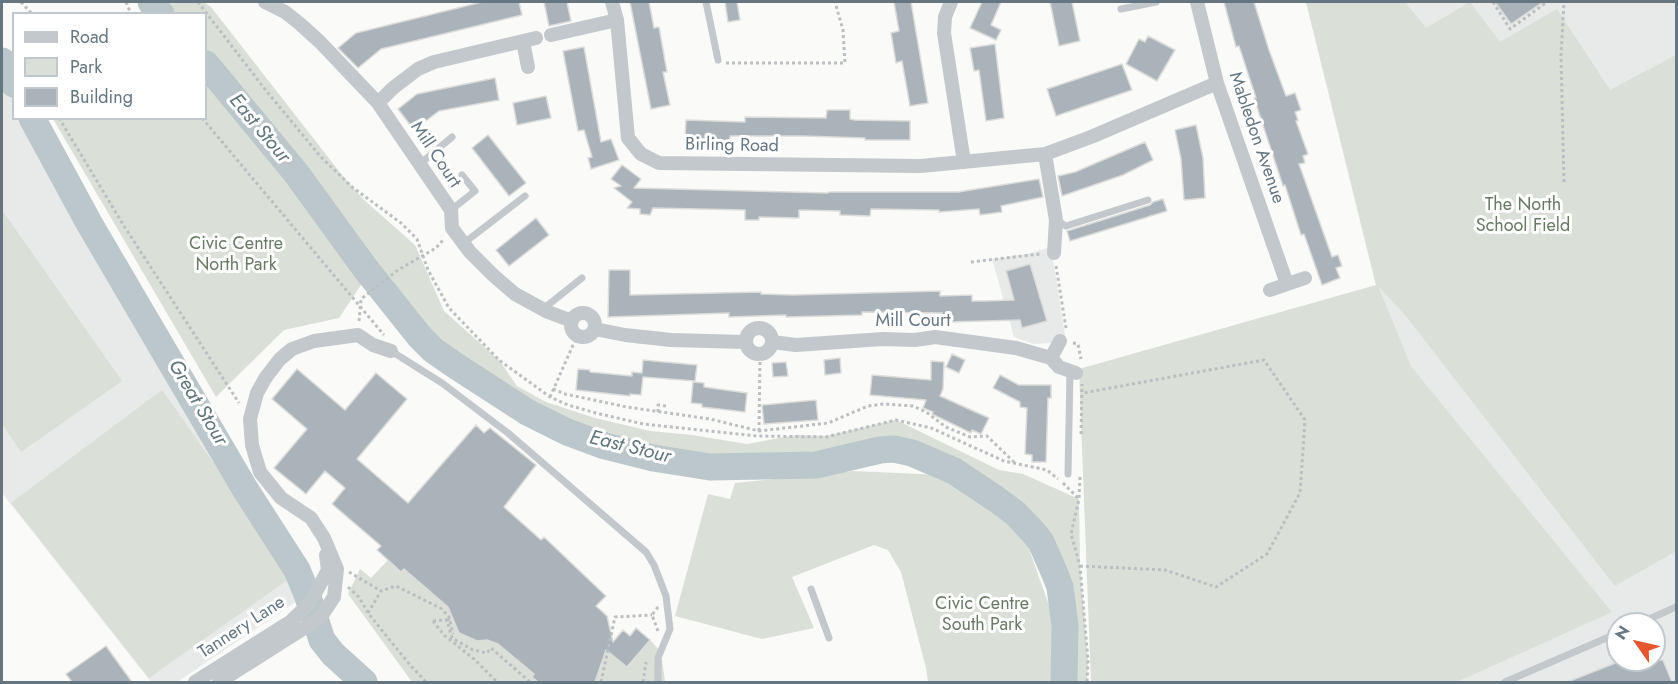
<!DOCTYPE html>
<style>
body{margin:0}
#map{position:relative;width:1678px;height:684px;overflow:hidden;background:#fafaf8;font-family:Jost,sans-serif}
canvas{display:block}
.frame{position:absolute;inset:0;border:3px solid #657683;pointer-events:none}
.legend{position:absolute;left:12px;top:12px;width:195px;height:108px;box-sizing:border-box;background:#fff;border:2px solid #c1c8cd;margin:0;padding:8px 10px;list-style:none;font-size:18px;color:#657683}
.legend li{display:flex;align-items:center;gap:12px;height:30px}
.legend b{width:30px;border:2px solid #c1c8cd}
.north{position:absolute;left:1606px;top:612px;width:60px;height:60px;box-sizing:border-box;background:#fff;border:2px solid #c1c8cd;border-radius:50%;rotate:304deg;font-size:16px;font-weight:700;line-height:24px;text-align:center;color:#657683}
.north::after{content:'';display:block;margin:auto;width:21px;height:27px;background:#e4572e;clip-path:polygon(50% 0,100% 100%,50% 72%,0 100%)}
</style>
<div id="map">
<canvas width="1678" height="684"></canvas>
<div class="frame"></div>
<ul class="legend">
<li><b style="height:8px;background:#c3c8cc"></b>Road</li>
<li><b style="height:16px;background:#dadfd7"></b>Park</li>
<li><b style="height:16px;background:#aab3b9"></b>Building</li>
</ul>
<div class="north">N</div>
</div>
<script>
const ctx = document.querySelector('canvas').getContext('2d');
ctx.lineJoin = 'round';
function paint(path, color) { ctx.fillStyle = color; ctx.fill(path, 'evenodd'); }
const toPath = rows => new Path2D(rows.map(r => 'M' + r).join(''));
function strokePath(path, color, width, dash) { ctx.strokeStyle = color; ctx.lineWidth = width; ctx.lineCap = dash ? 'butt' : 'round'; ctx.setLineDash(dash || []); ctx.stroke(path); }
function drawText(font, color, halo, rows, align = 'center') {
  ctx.font = font + ' Jost,sans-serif'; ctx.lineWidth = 6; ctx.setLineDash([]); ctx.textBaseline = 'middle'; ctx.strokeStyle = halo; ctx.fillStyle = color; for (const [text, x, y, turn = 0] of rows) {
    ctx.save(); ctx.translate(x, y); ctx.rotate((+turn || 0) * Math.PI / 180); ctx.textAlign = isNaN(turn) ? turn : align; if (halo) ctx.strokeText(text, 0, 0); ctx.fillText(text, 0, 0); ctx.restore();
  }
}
paint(toPath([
 [1306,2,1676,2,1676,682,1457,682,1611,611,1411,366,1376,285],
 [1618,624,1654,624,1654,660,1618,660],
 [2,88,12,91,14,118,28,119,306,595,177,682,151,682,2,493],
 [1051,247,1066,342,1033,344,1014,337,992,259,1027,254]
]), '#e8e9e9');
paint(toPath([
 [160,2,204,2,211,7,342,175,363,199,415,245,444,311,499,360,517,386,546,402,595,418,650,431,692,435,747,444,796,435,826,436,896,420,999,470,1023,474,1079,499,1080,566,1088,661,1087,682,1059,682,1060,587,1033,532,954,471,880,450,816,465,742,466,653,458,547,422,439,354,394,307,253,114,206,56,206,14,171,13],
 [1306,2,1405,2,1426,28,1470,2,1500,42,1557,9,1610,90,1676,55,1676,551,1615,586,1406,316,1378,286,1411,366,1612,612,1457,682,1091,682,1079,369,1376,285],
 [206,72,365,279,339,318,284,330,216,397,53,119,206,118],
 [2,210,122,381,21,452,2,424],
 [162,390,293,576,149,678,11,503],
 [853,471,941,475,982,496,1023,532,1051,611,1054,682,928,682,926,668,901,572,888,550,874,545,792,577,814,628,762,639,675,616,708,494,730,499,735,483],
 [388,560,400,572,404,569,448,607,459,633,477,641,487,640,498,644,534,674,532,677,538,682,412,682,348,594,360,569,371,578],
 [650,640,661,652,665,682,594,682,602,664,600,645,627,667]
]), '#dadfd7');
strokePath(toPath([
 [151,2,161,14],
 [2,61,14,84],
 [206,64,296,173,365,268,420,337,433,350,453,364,527,412,567,432,605,446,653,458,710,467,816,465,880,450,894,449,912,453,954,471,996,499,1015,513,1033,532,1041,542,1055,574,1060,587,1065,626,1064,682],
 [32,118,89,223,245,489,297,570,307,594,322,640,333,654,364,682]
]), '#bbc7cb', 27);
const building = toPath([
 [482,2,519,2,522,15,381,49,358,68,338,48,356,33,482,2],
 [544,2,567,2,571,21,549,26,544,2],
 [630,2,649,2,654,28,659,27,667,72,663,72,670,105,651,109,630,2],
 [725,2,737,2,740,20,728,22,725,2],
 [894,2,911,2,928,103,910,106,902,61,896,63,891,33,899,31,894,2],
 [982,2,1001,2,991,25,1001,30,996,40,970,28,982,2],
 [1050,2,1072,2,1080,41,1059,46,1050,2],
 [1224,2,1254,2,1269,50,1286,96,1295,93,1301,110,1295,112,1298,120,1296,121,1308,154,1303,156,1305,163,1299,164,1332,257,1338,255,1342,266,1336,268,1340,278,1322,285,1304,234,1301,235,1285,185,1283,186,1254,98,1256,98,1239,46,1236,47,1224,2],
 [1495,2,1543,2,1511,24,1495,2],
 [1148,36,1175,50,1157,81,1126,64,1139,39,1145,42,1148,36],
 [995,44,1004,118,986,121,979,70,974,71,970,48,995,44],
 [584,47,601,142,611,139,619,160,591,169,588,158,592,157,584,130,578,131,563,51,584,47],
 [1122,64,1132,90,1056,116,1047,89,1122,64],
 [495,78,499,100,439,111,414,130,398,109,417,94,495,78],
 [546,96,551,118,517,125,513,103,546,96],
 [827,110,850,110,850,119,855,120,910,121,910,140,865,140,865,138,803,136,730,136,730,141,685,138,686,120,745,122,745,117,826,118,827,110],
 [1196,125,1203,158,1205,198,1184,200,1181,159,1175,130,1196,125],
 [488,135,526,183,509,196,472,148,488,135],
 [1145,142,1153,160,1123,175,1062,196,1058,176,1075,172,1145,142],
 [622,165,641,179,634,188,828,193,829,192,958,192,1039,179,1043,197,1001,206,1002,212,980,215,979,209,939,212,939,210,935,210,871,209,870,216,840,215,840,211,799,210,799,218,759,217,759,220,745,220,745,210,653,208,650,215,640,214,640,209,627,208,632,202,614,188,621,186,611,179,622,165],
 [1163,199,1167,211,1070,241,1067,231,1150,205,1153,202,1163,199],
 [536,218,549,235,509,266,496,250,536,218],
 [1030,264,1047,321,1022,328,1020,320,949,322,949,316,942,316,942,313,862,312,862,315,786,317,786,315,729,317,729,313,608,317,609,270,630,270,630,295,761,292,761,294,793,295,940,291,940,296,972,295,972,301,984,301,1014,300,1006,271,1030,264],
 [952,354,965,360,959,373,946,367,952,354],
 [840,358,841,373,825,375,824,360,840,358],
 [643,360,697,365,695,381,643,377,641,395,630,394,630,396,576,390,578,369,590,370,590,372,632,376,632,372,642,373,643,360],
 [931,361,944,362,943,389,940,396,989,418,981,434,972,430,971,433,932,414,933,412,923,408,926,400,870,395,872,375,931,380,931,361],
 [786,362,788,376,773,377,772,363,786,362],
 [297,369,345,410,376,373,407,399,357,459,408,503,476,425,484,433,490,428,536,465,504,507,541,540,544,537,606,596,596,606,607,616,613,642,623,630,630,636,636,628,650,640,627,667,606,650,595,682,538,682,532,677,534,674,498,644,487,640,477,641,459,633,448,607,404,569,401,572,377,550,381,546,332,504,345,488,325,471,306,494,274,468,307,429,272,399,297,369],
 [1000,375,1019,385,1051,385,1051,398,1048,398,1046,462,1032,462,1032,455,1025,454,1027,408,1020,407,1020,402,993,388,1000,375],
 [693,382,704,383,704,387,747,393,745,412,702,407,702,404,691,403,693,382],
 [816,400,818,420,764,424,762,405,816,400],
 [106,646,132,682,72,682,66,674,106,646],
 [1623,660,1663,660,1672,682,1567,682,1623,660]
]);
paint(building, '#aab3b9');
strokePath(building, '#dcdcda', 1.5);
strokePath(toPath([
 [21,2,32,14],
 [126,2,131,14],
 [198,2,264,88,320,156,352,187,401,223,417,239,428,270,449,308,499,360,550,397,568,405,596,413,643,424,757,436,826,437,896,420,931,428,1004,461,1047,470,1058,479],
 [1493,2,1510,29,1547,2],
 [726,63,845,63,843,30,835,2],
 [59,118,124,226,239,403],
 [202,118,384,335],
 [1564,182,1561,56,1564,2],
 [971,262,1040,254],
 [1056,266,1066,328],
 [359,321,361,299,398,270,436,248,444,239],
 [1073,343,1078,344,1081,359],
 [553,389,565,394,627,407,710,419,759,431,828,423,868,406,884,404,913,406,926,412,946,427,970,437,987,436,1015,463],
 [550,397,577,336],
 [658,412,658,405,666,406],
 [759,431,760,355],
 [1081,434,1082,384],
 [1080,477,1079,499,1071,534,1080,566,1088,661,1087,682],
 [1063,483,1079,499],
 [1080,566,1165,570,1216,587,1267,554,1300,493,1305,420,1264,360,1083,393],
 [349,572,381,591],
 [348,587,359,597,368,613,410,665,426,682],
 [658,607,652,615,658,631],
 [368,613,381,591,396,586,442,609,449,617,453,634],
 [433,621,447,620,452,638,473,650,487,653,491,648,530,682],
 [433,621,444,635,474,659,497,682],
 [601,682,615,617,652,615],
 [643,682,646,662]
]), '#bbbfc2', 3, [3, 3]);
strokePath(toPath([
 [706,2,718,60],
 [1121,9,1156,2],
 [420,164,452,137],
 [451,210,475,191,462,175],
 [1056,220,1066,226,1148,200],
 [464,243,525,196],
 [543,309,582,278],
 [391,351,442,383,508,433,646,552,654,565,666,596,670,629,658,658,658,682],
 [1068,474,1070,372],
 [811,589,829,638],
 [1638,624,1676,607],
 [1505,682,1618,633]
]), '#c3c8cc', 7);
strokePath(toPath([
 [265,2,285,12,299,23,320,42,378,103,451,210,452,228,470,252,493,275,515,294,548,312,572,321],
 [612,2,617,20,628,138,641,154,659,163,921,166,1045,154,1091,137,1217,83],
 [951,2,945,17,944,33,964,162],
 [1197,2,1217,83,1287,284],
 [551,35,617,20],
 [523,41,528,67],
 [378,103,393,88,418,69,434,62,536,38],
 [1045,154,1056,220,1054,253],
 [1270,290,1305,278],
 '571 325a12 12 0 1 1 24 0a12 12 0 1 1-24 0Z',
 '746 341a13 13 0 1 1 26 0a13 13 0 1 1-26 0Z',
 [595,329,625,335,671,340,745,342],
 [772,342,796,345,883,339,915,340,935,337,1016,348,1051,358,1059,367,1076,373],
 [1051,358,1060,341],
 [195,682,290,622,310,603,328,570,326,555],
 [219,682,320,618,334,597,337,569,324,538,311,518,281,498,260,472,252,445,250,419,257,393,266,377,280,359,292,349,314,341,358,335,373,345,391,351]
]), '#c3c8cc', 14);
strokePath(toPath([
 [447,620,452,619]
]), '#bbbfc2', 3, [3, 3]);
drawText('18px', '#657683', '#fff', [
 ["Mabledon Avenue",1256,138,71],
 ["Birling Road",732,146,1],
 ["Mill Court",435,155,56],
 ["Mill Court",913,322],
 ["Tannery Lane",242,628,-33]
]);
drawText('18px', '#687a64', '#fff', [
 ["The North",1523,206],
 ["School Field",1523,227],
 ["Civic Centre",236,245],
 ["North Park",236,266],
 ["Civic Centre",982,605],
 ["South Park",982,626]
]);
drawText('italic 20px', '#60757c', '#fff', [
 ["East Stour",259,129,50],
 ["Great Stour",197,403,59],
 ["East Stour",630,448,14]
]);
</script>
